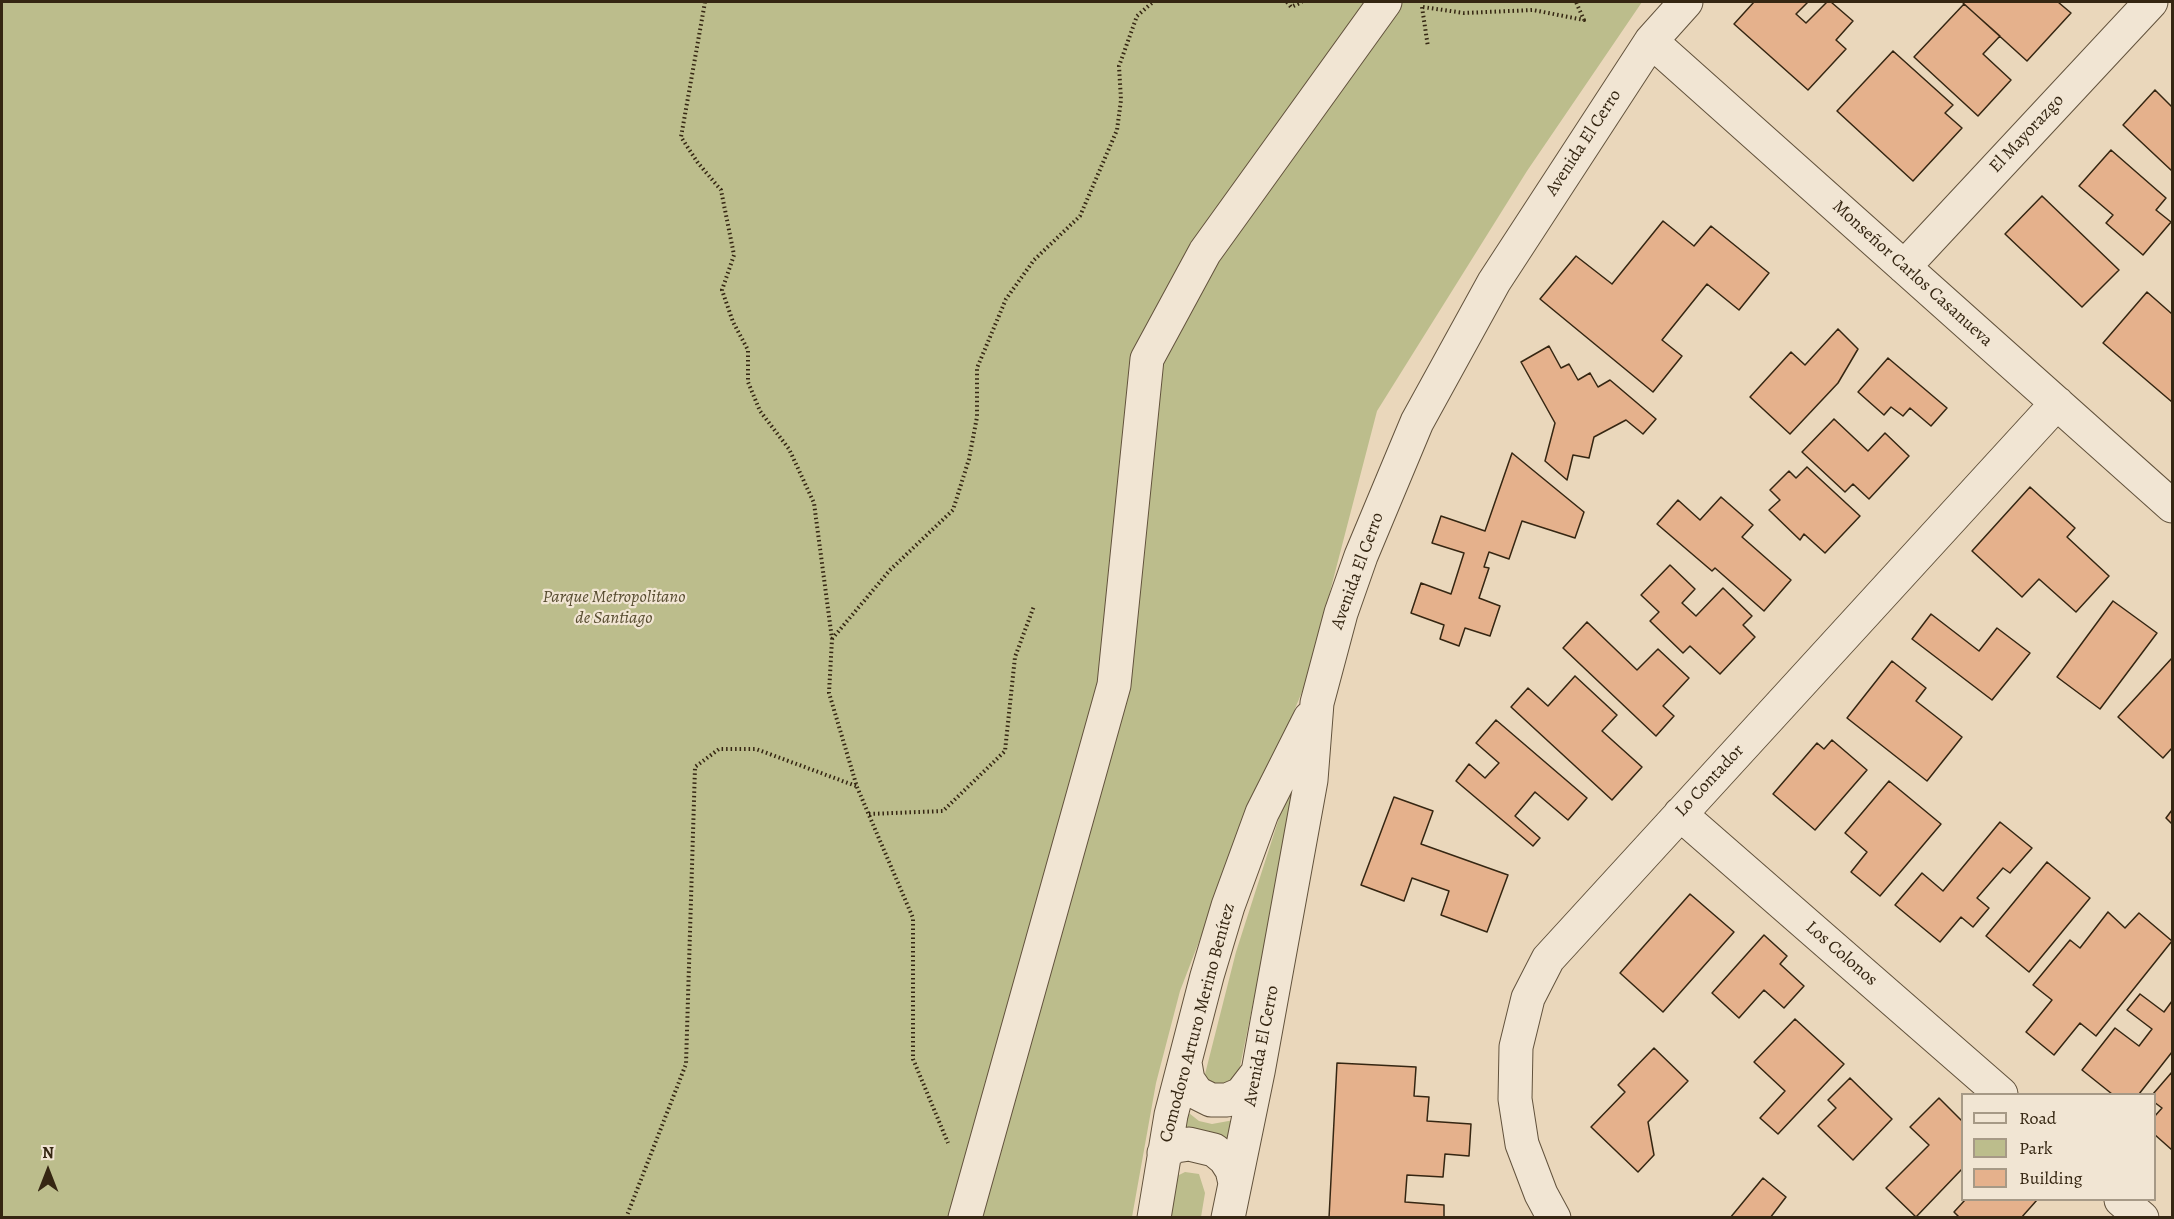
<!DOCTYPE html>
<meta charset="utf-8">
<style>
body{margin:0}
#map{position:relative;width:2174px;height:1219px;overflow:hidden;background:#ead7bb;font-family:Alegreya,serif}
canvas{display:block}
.frame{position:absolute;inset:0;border:3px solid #352612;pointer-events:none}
.legend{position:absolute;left:1961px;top:1093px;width:195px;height:108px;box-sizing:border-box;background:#f1e5d3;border:2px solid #a69986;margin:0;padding:8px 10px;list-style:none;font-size:18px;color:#352612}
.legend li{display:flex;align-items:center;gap:12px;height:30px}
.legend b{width:30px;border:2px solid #a69986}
.north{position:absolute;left:18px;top:1141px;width:60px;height:60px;-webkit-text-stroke:4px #f1e5d3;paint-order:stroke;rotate:0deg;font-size:16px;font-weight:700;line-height:24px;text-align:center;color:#352612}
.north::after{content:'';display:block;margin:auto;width:21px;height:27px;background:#352612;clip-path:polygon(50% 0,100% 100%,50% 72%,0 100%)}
</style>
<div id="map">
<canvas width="2174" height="1219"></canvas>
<div class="frame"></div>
<ul class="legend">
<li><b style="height:8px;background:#f1e5d3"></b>Road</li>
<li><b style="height:16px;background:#bcbd8c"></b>Park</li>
<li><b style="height:16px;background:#e5b18c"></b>Building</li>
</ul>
<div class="north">N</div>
</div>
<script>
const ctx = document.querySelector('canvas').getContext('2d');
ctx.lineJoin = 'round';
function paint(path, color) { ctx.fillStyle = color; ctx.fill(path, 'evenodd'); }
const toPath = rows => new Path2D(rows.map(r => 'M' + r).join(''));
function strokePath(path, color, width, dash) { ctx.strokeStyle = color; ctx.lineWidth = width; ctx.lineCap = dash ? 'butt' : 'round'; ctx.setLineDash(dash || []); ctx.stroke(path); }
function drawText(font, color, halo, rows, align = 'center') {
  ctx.font = font + ' Alegreya,serif'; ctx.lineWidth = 4.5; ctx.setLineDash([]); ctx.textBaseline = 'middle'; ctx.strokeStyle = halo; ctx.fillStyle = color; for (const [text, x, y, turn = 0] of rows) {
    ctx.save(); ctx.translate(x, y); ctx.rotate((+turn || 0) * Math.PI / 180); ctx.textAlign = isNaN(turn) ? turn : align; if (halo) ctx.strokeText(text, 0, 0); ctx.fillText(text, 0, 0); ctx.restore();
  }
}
paint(toPath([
 [2,2,1642,2,1527,171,1377,411,1307,680,1220,887,1180,991,1156,1083,1132,1217,2,1218],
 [1304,755,1236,1086,1202,1086,1236,952,1288,790],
 [1180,1106,1199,1121,1212,1124,1234,1120,1225,1164,1171,1146],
 [1185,1172,1199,1174,1205,1193,1201,1217,1163,1218,1167,1181]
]), '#bcbd8c');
const building = toPath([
 [1754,2,1808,2,1796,14,1806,23,1827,2,1831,2,1853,21,1836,40,1846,49,1808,90,1734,24,1754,2],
 [1962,2,2058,2,2071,13,2027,61,1962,2],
 [1964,4,2000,36,1983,54,2011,80,1978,116,1914,57,1964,4],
 [1893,51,1953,105,1945,113,1962,128,1913,181,1837,111,1893,51],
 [2155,90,2172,107,2172,171,2123,125,2155,90],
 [2111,150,2166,198,2156,210,2171,222,2143,255,2106,223,2113,215,2079,186,2111,150],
 [2042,196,2119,270,2082,307,2005,234,2042,196],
 [1663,221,1694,246,1711,226,1769,273,1739,310,1707,284,1662,340,1682,356,1653,392,1540,299,1576,256,1612,284,1663,221],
 [2147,292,2172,314,2172,402,2103,343,2147,292],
 [1838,329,1858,349,1838,383,1790,434,1750,397,1791,352,1805,365,1838,329],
 [1549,346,1561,368,1569,364,1578,380,1590,373,1598,387,1610,380,1656,419,1643,434,1626,420,1594,437,1589,458,1573,455,1567,480,1545,461,1555,423,1521,362,1549,346],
 [1888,358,1947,408,1931,426,1910,408,1903,416,1891,407,1884,415,1858,392,1888,358],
 [1834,419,1868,451,1885,433,1909,456,1869,499,1853,484,1845,492,1802,452,1834,419],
 [1512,453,1584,512,1575,538,1522,521,1509,559,1489,552,1484,567,1489,568,1479,598,1500,606,1490,636,1465,628,1459,646,1440,639,1444,625,1411,613,1421,583,1451,594,1464,553,1432,543,1441,516,1485,531,1512,453],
 [1807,467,1860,516,1825,553,1804,534,1800,540,1769,510,1780,500,1770,490,1789,471,1796,478,1807,467],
 [2030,487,2075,528,2067,537,2109,576,2076,612,2039,579,2022,597,1972,551,2030,487],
 [1721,497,1753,525,1742,537,1791,580,1764,611,1715,568,1712,571,1657,524,1678,500,1700,520,1721,497],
 [1670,565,1695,589,1682,603,1696,616,1723,588,1752,616,1743,625,1755,637,1720,674,1690,646,1683,653,1650,621,1659,612,1641,595,1670,565],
 [2113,601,2157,633,2100,709,2057,677,2113,601],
 [1931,614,1979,651,1997,628,2030,653,1992,700,1912,639,1931,614],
 [1587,622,1637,670,1658,649,1689,678,1663,706,1674,716,1656,736,1563,648,1587,622],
 [2172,658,2172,748,2163,758,2118,717,2172,658],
 [1892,661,1926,688,1916,701,1962,737,1927,781,1847,718,1892,661],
 [1575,676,1617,715,1602,731,1642,767,1612,800,1511,707,1528,688,1548,706,1575,676],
 [1496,720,1587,798,1568,820,1535,792,1515,816,1540,838,1533,846,1456,781,1469,764,1485,778,1499,763,1476,743,1496,720],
 [1832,740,1867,770,1815,830,1773,794,1817,743,1824,749,1832,740],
 [1889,781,1941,824,1880,896,1851,872,1867,852,1845,833,1889,781],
 [1394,797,1433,811,1421,844,1508,875,1487,932,1441,915,1449,891,1412,878,1404,901,1361,885,1394,797],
 [2172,810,2172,824,2166,818,2172,810],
 [2000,822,2032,848,2010,873,2003,868,1977,898,1989,908,1973,927,1961,917,1940,942,1895,905,1922,873,1943,891,2000,822],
 [2047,862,2090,898,2029,972,1986,936,2047,862],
 [1690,894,1734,932,1663,1012,1620,973,1690,894],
 [2108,912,2125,928,2139,913,2172,941,2096,1036,2080,1023,2054,1055,2026,1032,2052,1000,2033,985,2070,940,2080,948,2108,912],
 [1764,935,1787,956,1780,964,1804,986,1784,1008,1764,990,1739,1018,1712,993,1764,935],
 [2140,994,2164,1012,2172,1001,2172,1052,2139,1094,2112,1094,2082,1070,2115,1028,2139,1046,2152,1029,2127,1010,2140,994],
 [1795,1019,1844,1064,1778,1134,1760,1118,1785,1091,1754,1062,1795,1019],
 [1654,1048,1688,1081,1648,1122,1654,1155,1638,1172,1591,1127,1625,1092,1618,1085,1654,1048],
 [1337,1063,1416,1067,1414,1096,1429,1097,1427,1121,1471,1124,1469,1156,1445,1154,1443,1177,1407,1175,1405,1202,1444,1205,1444,1218,1329,1218,1337,1063],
 [2172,1072,2172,1150,2154,1134,2154,1117,2162,1108,2154,1102,2153,1094,2172,1072],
 [1850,1078,1892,1119,1853,1160,1818,1126,1836,1108,1828,1100,1850,1078],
 [1939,1098,1962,1121,1962,1169,1916,1217,1886,1188,1929,1145,1910,1127,1939,1098],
 [1763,1178,1786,1197,1770,1218,1730,1218,1763,1178],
 [1965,1200,2037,1200,2021,1218,1960,1218,1954,1212,1965,1200]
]);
paint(building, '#e5b18c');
strokePath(building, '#352612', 1.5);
const minor = toPath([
 [1651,41,2172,506],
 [1904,267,2151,2],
 [1680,814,2001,1094],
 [1185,1063,1188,1080,1197,1093,1211,1100,1227,1100,1241,1094,1258,1072],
 [1164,1153,1176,1146,1189,1144,1214,1150,1225,1159,1232,1170,1235,1183],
 [2121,1200,2142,1218],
 [965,1218,1114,685,1147,359,1205,252,1385,2],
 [1154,1218,1171,1115,1207,976,1228,906,1262,813,1310,718],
 [1228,1218,1258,1072,1311,780,1317,703,1341,613,1361,556,1417,422,1494,282,1651,41,1686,2],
 [1554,1218,1541,1194,1522,1144,1515,1099,1516,1047,1528,998,1548,959,2057,403]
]);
strokePath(minor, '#62523c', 35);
strokePath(toPath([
 [705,2,681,137,698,163,721,190,734,255,722,290,733,322,748,350,748,382,760,411,789,449,814,503,832,639,829,693,857,787,913,918,913,1059,948,1143],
 [1287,2,1291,7,1302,2],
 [1422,7,1428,47],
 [1423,7,1464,13,1533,10,1584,20,1576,2],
 [832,639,890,570,953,510,969,459,977,417,977,368,1006,299,1034,260,1080,216,1117,130,1121,100,1119,66,1137,16,1153,2],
 [869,814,943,811,1005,751,1015,657,1034,606],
 [626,1218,686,1064,695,767,719,749,756,749,856,786]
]), '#352612', 4, [1.5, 3]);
strokePath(minor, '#f1e5d3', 33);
drawText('18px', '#352612', '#f1e5d3', [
 ["El Mayorazgo",2027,134,-47],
 ["Avenida El Cerro",1584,143,-57],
 ["Monseñor Carlos Casanueva",1912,274,42],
 ["Avenida El Cerro",1358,571,-70],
 ["Lo Contador",1710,781,-47],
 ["Los Colonos",1841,954,41],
 ["Comodoro Arturo Merino Benítez",1198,1023,-75],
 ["Avenida El Cerro",1262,1046,-79]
]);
drawText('italic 18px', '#574c30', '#f1e5d3', [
 ["Parque Metropolitano",614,598],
 ["de Santiago",614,619]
]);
</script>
